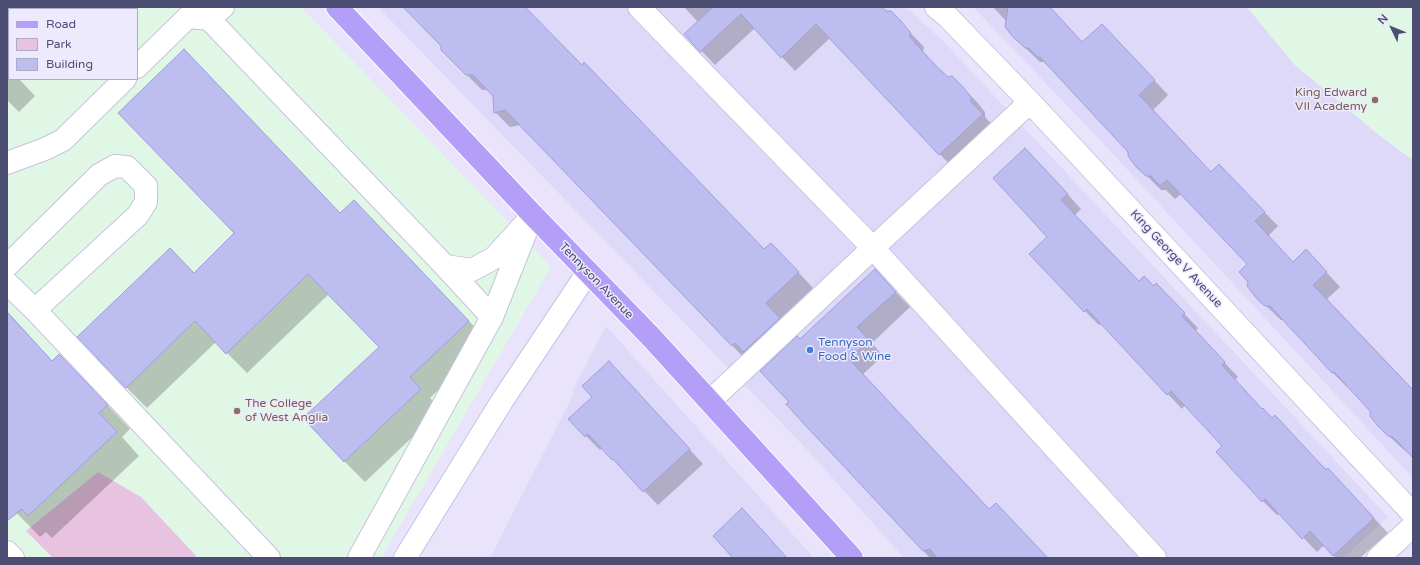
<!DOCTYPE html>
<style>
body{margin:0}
#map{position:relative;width:1420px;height:565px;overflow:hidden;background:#e9e4fb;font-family:"Varela Round",sans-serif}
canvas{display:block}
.frame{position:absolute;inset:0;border:8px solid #4b4d73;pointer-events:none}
.legend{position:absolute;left:8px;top:8px;width:130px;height:72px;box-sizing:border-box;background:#eeeafe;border:1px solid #adabc6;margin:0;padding:5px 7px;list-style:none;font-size:12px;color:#4b4d73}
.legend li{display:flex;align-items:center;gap:8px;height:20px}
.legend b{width:20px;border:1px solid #adabc6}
.north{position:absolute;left:1372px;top:8px;width:40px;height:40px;-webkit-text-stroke:3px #eeeafe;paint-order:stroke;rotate:313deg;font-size:11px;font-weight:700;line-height:16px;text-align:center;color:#4b4d73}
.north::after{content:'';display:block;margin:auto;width:14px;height:18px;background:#4b4d73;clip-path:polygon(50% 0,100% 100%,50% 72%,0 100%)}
</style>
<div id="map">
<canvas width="1420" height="565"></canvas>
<div class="frame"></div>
<ul class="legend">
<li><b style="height:5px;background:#b39ff7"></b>Road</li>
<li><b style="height:11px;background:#e8c3e1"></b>Park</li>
<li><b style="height:11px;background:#bdbdf0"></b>Building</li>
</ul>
<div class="north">N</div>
</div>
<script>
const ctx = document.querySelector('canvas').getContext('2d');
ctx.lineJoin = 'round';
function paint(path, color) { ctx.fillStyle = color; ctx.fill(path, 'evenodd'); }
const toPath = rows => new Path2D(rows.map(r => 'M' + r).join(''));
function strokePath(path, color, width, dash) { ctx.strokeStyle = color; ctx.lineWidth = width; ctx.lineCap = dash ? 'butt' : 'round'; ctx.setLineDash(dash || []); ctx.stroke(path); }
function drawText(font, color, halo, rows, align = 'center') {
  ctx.font = font + ' "Varela Round",sans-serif'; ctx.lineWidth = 3; ctx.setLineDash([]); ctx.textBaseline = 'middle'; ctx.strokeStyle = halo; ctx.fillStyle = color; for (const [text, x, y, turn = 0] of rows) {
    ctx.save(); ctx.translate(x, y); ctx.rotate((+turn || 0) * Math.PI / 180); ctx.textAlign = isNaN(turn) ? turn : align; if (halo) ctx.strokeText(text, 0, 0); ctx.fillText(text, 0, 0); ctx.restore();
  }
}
paint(toPath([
 [378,7,904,7,912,12,944,42,1388,517,1343,558,904,558,813,456,769,410],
 [973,7,1247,7,1295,65,1379,135,1413,160,1413,478,1099,139],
 [606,326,814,558,490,558,574,393,573,390]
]), '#ded9f8');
paint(toPath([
 [7,7,301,7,551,267,381,558,7,558],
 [9,9,137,9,137,79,9,79],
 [1247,7,1413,7,1413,160,1379,135,1295,65]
]), '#e1f7e6');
paint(toPath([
 [98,472,141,497,198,558,53,558,26,531]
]), '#e8c3e1');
paint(toPath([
 [405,7,524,7,764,250,786,259,813,288,780,319,795,334,747,361,521,125,510,127,495,112,494,96,488,90,482,90,442,50,442,45],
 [684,7,882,7,905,27,924,47,923,52,946,76,963,88,977,102,985,112,985,117,996,129,953,168,830,38,795,71,755,28,715,65,685,34,698,22],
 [993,7,1049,7,1083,43,1116,39,1168,95,1153,110,1211,173,1233,180,1278,226,1268,236,1293,263,1320,265,1340,287,1327,299,1413,390,1413,457,1407,450,1404,450,1378,426,1371,411,1348,386,1347,387,1333,373,1285,320,1281,320,1259,299,1248,264,1181,194,1175,199,1166,190,1161,190,1137,166,1129,151,1044,62,1040,62,1013,36,1007,22],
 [8,67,9,69,9,79,19,79,35,96,19,112,7,100],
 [1040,164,1081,209,1075,215,1139,282,1154,287,1170,299,1198,328,1195,331,1238,377,1235,380,1263,410,1342,484,1388,533,1360,558,1336,558,1324,545,1317,552,1280,513,1277,515,1263,501,1218,452,1224,446,1185,405,1182,409,1102,323,1099,325,1085,311,1048,237],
 [341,214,374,222,489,342,430,398,441,410,365,482,344,461,380,347,329,294,247,373,216,342,147,408,126,387,194,274],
 [875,270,910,307,872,343,883,356,863,374,990,510,1048,558,930,558,806,425,791,402,800,340],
 [7,311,53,362,83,379,130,429,122,437,139,456,52,538,46,532,40,537,7,503],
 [623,377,703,464,658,505,602,448,600,450,586,436,593,397]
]), '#0003');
const building = toPath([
 [403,7,525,7,582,65,584,62,764,249,771,243,799,272,766,303,780,318,743,352,735,343,732,346,505,110,494,113,493,96,473,75,466,75,441,50,441,46,403,7],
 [713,7,882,7,886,11,891,11,901,21,910,32,910,37,935,65,948,77,952,76,963,87,971,97,971,102,983,114,939,155,816,24,781,58,741,14,700,52,684,34,713,7],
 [1008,7,1050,7,1082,42,1102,24,1155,80,1139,95,1211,172,1219,164,1265,212,1255,221,1293,262,1306,249,1327,272,1313,285,1413,390,1413,458,1393,437,1388,436,1378,426,1370,416,1370,411,1334,372,1332,373,1270,306,1265,306,1258,300,1247,286,1248,282,1239,272,1247,264,1167,180,1160,186,1151,176,1146,176,1136,167,1128,156,1128,152,1040,57,1038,58,1029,48,1025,48,1013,37,1005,27,1008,7],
 [184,49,340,213,354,200,469,321,410,377,421,389,344,462,303,418,379,347,308,274,226,354,195,321,126,388,77,337,170,248,194,273,234,233,118,113,184,49],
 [1025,148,1068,194,1061,200,1100,241,1139,281,1144,276,1154,286,1156,283,1185,313,1182,316,1225,362,1222,365,1262,409,1263,408,1272,418,1275,415,1326,470,1328,468,1374,518,1333,556,1310,531,1302,539,1265,499,1262,502,1216,452,1222,446,1171,391,1167,395,1087,309,1084,312,1029,254,1047,237,993,178,1025,148],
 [875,269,896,292,857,327,869,340,849,359,989,509,996,503,1048,558,937,558,930,549,923,551,805,425,786,404,789,402,760,371,797,336,800,339,875,269],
 [7,312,52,361,59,354,108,405,99,413,117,432,28,516,22,509,7,521,7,312],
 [609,361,690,449,643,492,613,459,612,460,588,434,585,437,568,419,592,397,582,386,609,361],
 [742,508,764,532,787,558,733,558,713,536,742,508]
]);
paint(building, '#bdbdf0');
strokePath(building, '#9e9fe1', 1);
const minor = toPath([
 [639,7,873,248,1155,558],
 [936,7,948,17,1030,102,1413,514],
 [209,19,223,7],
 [137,67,188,17,209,19,445,266,472,270,494,258,533,215],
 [7,163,45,149,63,140,125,79],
 [7,266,99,175,115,166,127,167,146,186,146,202,138,215,35,310],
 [445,266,492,317],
 [7,283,35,310,269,558],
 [710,401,873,248,1030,102],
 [7,552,13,558],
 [359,558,492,317,527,229],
 [405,558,502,401,588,272],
 [1378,558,1413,526]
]);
const major = toPath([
 [337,7,533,215,652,338,852,558]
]);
strokePath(minor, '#c5c3e1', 24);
strokePath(major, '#fff', 24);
strokePath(minor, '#fff', 22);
strokePath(major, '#b39ff7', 22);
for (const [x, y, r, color] of [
 [1375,100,4,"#8d6e63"],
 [810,350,4,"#3f7fe0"],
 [237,411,4,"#8d6e63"]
]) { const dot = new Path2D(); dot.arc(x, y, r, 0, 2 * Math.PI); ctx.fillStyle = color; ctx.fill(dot); strokePath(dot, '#eeeafe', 1.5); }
drawText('12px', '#785e54', '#eeeafe', [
 ["King Edward",1367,93],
 ["VII Academy",1367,107],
 ["The College",245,404,"left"],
 ["of West Anglia",245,418,"left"]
], 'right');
drawText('12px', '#4b4d73', '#eeeafe', [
 ["King George V Avenue",1176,259,47],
 ["Tennyson Avenue",596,281,46]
]);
drawText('12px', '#366cbe', '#eeeafe', [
 ["Tennyson",818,343],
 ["Food & Wine",818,357]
], 'left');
</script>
